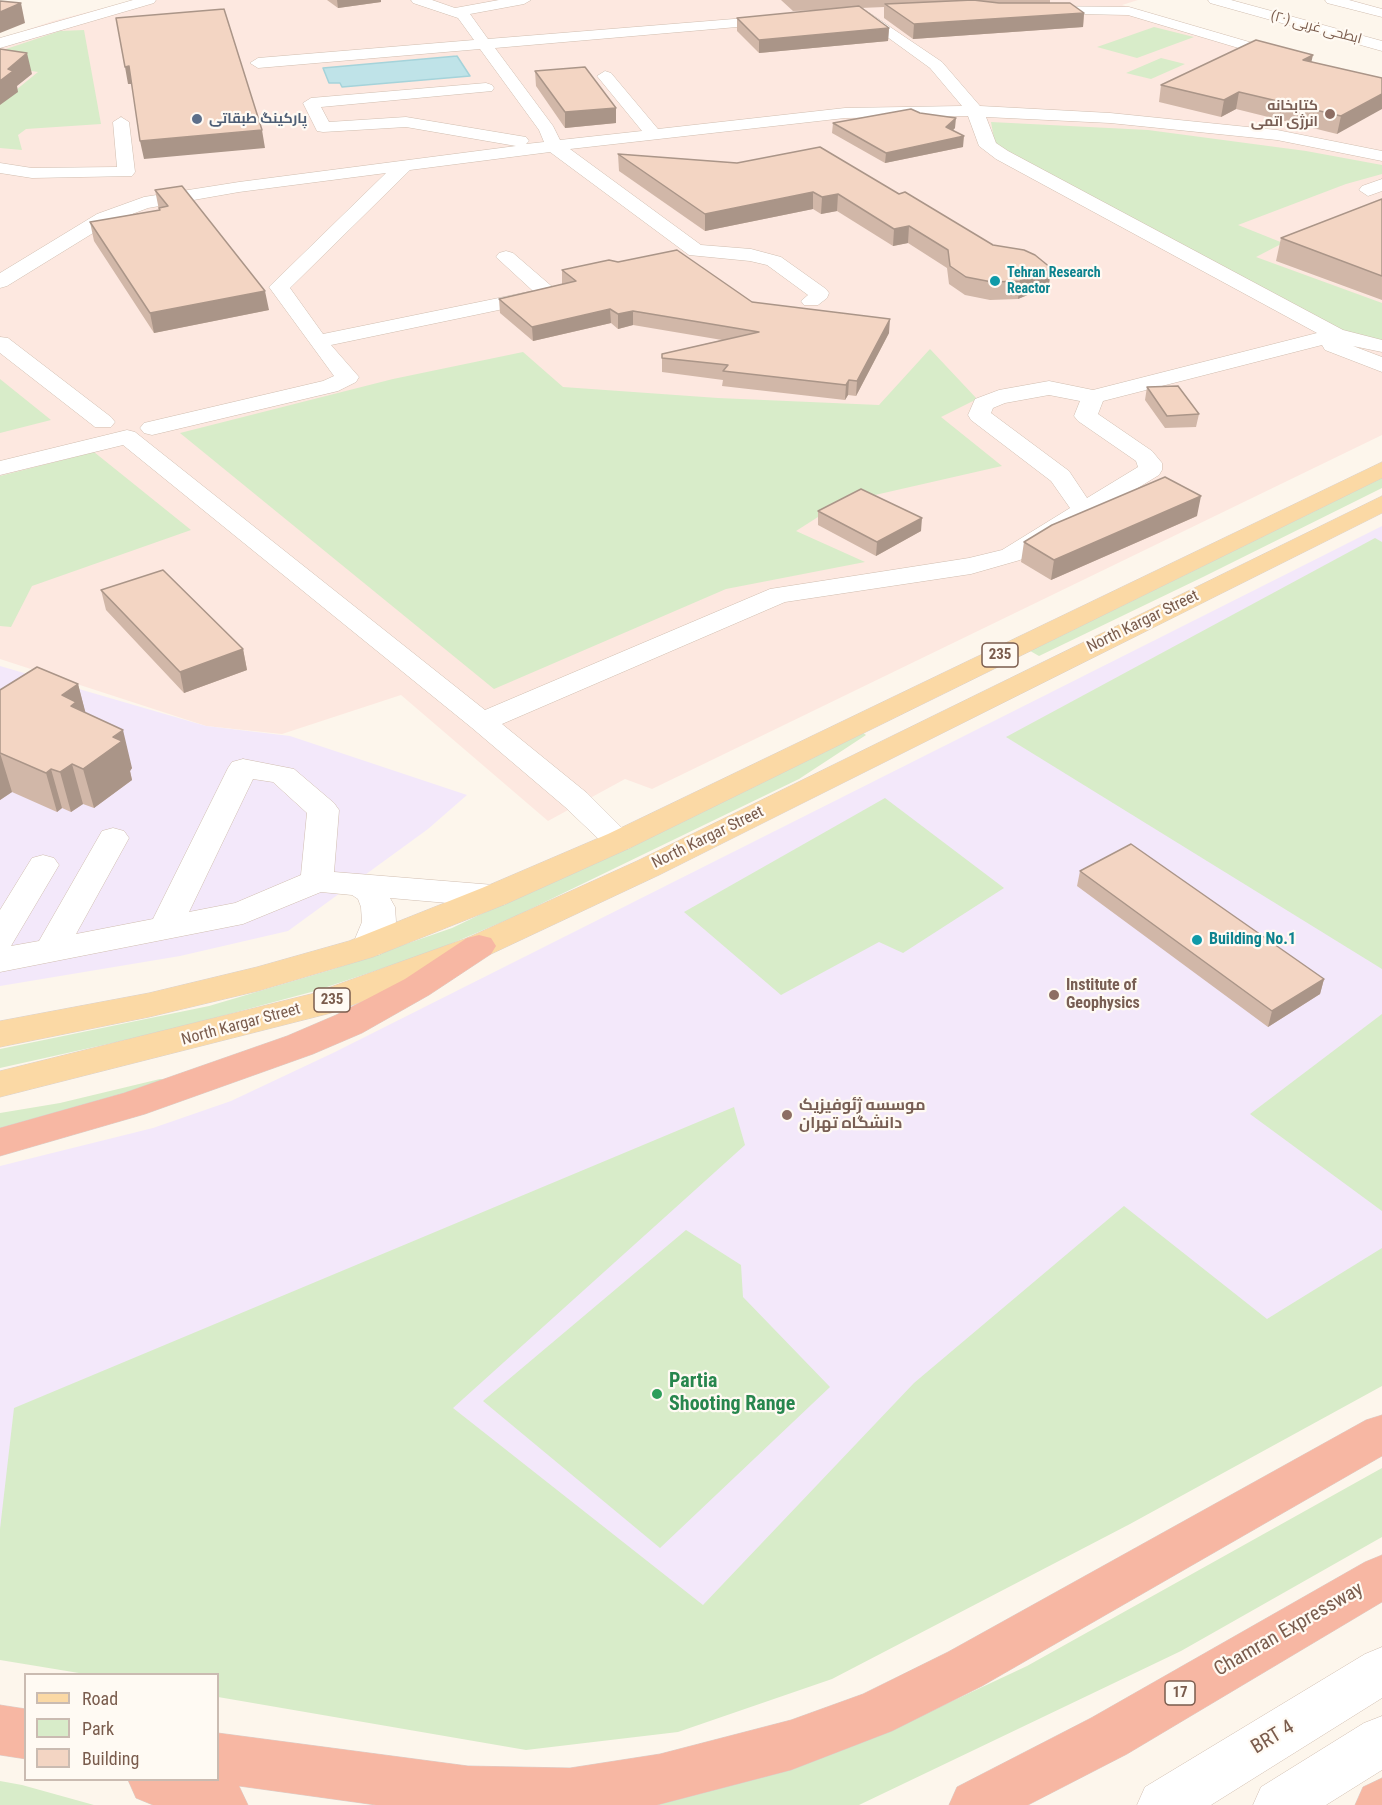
<!DOCTYPE html>
<meta charset="utf-8">
<style>
body{margin:0}
#map{position:relative;width:1382px;height:1805px;overflow:hidden;background:#fdf6ec;font-family:"Roboto Condensed",sans-serif}
canvas{display:block}
.legend{position:absolute;left:24px;top:1673px;width:195px;height:108px;box-sizing:border-box;background:#fffaf3;border:2px solid #cabbb1;margin:0;padding:8px 10px;list-style:none;font-size:18px;color:#7a5c4d}
.legend li{display:flex;align-items:center;gap:12px;height:30px}
.legend b{width:30px;border:2px solid #cabbb1}
</style>
<div id="map">
<canvas width="1382" height="1805"></canvas>
<ul class="legend">
<li><b style="height:8px;background:#fbd9a5"></b>Road</li>
<li><b style="height:16px;background:#d8ecc9"></b>Park</li>
<li><b style="height:16px;background:#f3d5c3"></b>Building</li>
</ul>
</div>
<script>
const ctx = document.querySelector('canvas').getContext('2d');
ctx.lineJoin = 'round';
function paint(path, color) { ctx.fillStyle = color; ctx.fill(path, 'evenodd'); }
const toPath = rows => new Path2D(rows.map(r => 'M' + r).join(''));
function strokePath(path, color, width, dash) { ctx.strokeStyle = color; ctx.lineWidth = width; ctx.lineCap = dash ? 'butt' : 'round'; ctx.setLineDash(dash || []); ctx.stroke(path); }
function drawText(font, color, halo, rows, align = 'center') {
  ctx.font = font + ' "Roboto Condensed",Cairo,sans-serif'; ctx.lineWidth = 4.5; ctx.setLineDash([]); ctx.textBaseline = 'middle'; ctx.strokeStyle = halo; ctx.fillStyle = color; for (const [text, x, y, turn = 0] of rows) {
    ctx.save(); ctx.translate(x, y); ctx.rotate((+turn || 0) * Math.PI / 180); ctx.textAlign = isNaN(turn) ? turn : align; if (halo) ctx.strokeText(text, 0, 0); ctx.fillText(text, 0, 0); ctx.restore();
  }
}
paint(toPath([
 [135,0,1138,0,1122,5,1382,82,1382,435,652,789,625,779,548,821,401,695,282,734,206,726,0,659,0,39,53,21]
]), '#fde8e0');
paint(toPath([
 [1382,526,1382,1344,819,1647,0,1555,0,1166,153,1128,231,1101,335,1052],
 [0,666,206,726,290,736,467,795,428,829,288,931,180,956,0,986]
]), '#f3e8fa');
paint(toPath([
 [1154,27,1194,37,1137,58,1097,47],
 [84,30,101,124,26,129,18,135,22,150,0,148,0,103,38,72,0,66,0,51,60,31],
 [1161,58,1185,64,1151,79,1126,73],
 [991,122,1148,130,1306,151,1382,165,1382,174,1346,184,1238,225,1283,243,1256,257,1382,303,1382,343,1340,333,995,144],
 [930,349,977,399,941,417,1002,466,840,503,796,531,865,562,726,589,494,689,180,433,393,379,523,352,563,387,718,398,879,405],
 [0,379,51,420,0,433],
 [94,452,191,530,32,586,11,627,0,626,0,476],
 [1382,474,1382,488,1203,577,1039,656,1025,648],
 [1375,538,1382,542,1382,969,1006,737],
 [862,732,866,735,799,779,516,916,434,951,315,991,166,1031,0,1068,0,1049,209,1006,334,969,452,928],
 [885,798,1004,888,903,953,879,942,781,995,684,912],
 [1382,1014,1382,1211,1250,1114],
 [160,1079,170,1080,0,1129,0,1113,60,1103],
 [734,1107,745,1145,453,1408,703,1605,914,1383,1124,1206,1267,1319,1382,1248,1382,1386,1130,1524,832,1679,678,1732,526,1750,218,1697,218,1674,85,1674,0,1660,0,1529,14,1408],
 [686,1230,741,1265,743,1297,830,1387,660,1548,483,1401],
 [1382,1468,1382,1537,1181,1651,859,1805,641,1805,878,1736,1027,1666],
 [0,1781,22,1785,94,1805,0,1805]
]), '#d8ecc9');
const water = toPath([
 [457,56,470,76,342,87,340,83,329,83,323,68,457,56]
]);
paint(water, '#bfe3e8');
strokePath(water, '#a5d3da', 1.5);
const minor = toPath([
 [133,0,156,0,154,3,0,48,0,38,133,0],
 [411,0,432,0,455,8,499,0,531,0,524,4,470,14,488,39,783,15,790,19,783,23,495,48,553,126,560,140,642,131,597,76,605,71,611,73,658,129,845,108,962,106,930,68,857,15,855,12,857,9,862,8,942,62,980,106,1110,113,1277,130,1382,151,1382,161,1277,140,1110,123,986,117,996,143,1008,151,1343,330,1382,340,1382,352,1353,346,1382,357,1382,372,1325,350,1322,345,1103,401,1098,414,1152,451,1162,463,1162,470,1159,475,1020,560,971,574,785,602,502,724,587,793,635,841,630,848,619,851,608,848,565,807,472,728,123,445,0,475,0,461,127,430,135,432,485,710,770,589,969,558,1002,550,1070,508,1051,481,971,420,968,415,975,399,999,390,1049,381,1093,390,1317,333,996,159,979,146,968,116,845,118,570,149,701,245,751,249,781,257,826,289,829,293,827,298,818,305,804,305,801,301,808,295,767,265,750,261,689,255,550,152,410,170,290,288,323,334,533,291,496,257,499,253,506,251,513,253,556,290,559,294,556,298,331,345,359,377,356,382,338,391,152,435,144,433,140,428,144,423,323,381,334,376,269,287,386,173,239,192,148,208,111,222,7,286,0,288,0,273,97,214,144,197,239,182,516,146,406,127,323,132,317,131,303,103,311,98,486,83,492,85,494,88,492,91,321,107,329,122,406,117,526,137,529,141,526,144,544,142,539,130,480,49,258,68,250,63,258,58,474,40,458,18,413,3,411,0],
 [1049,395,1080,401,1074,416,1078,421,1136,461,1138,467,1087,498,1069,471,991,413,993,408,1005,403,1049,395],
 [1208,0,1231,0,1382,41,1382,51,1210,3,1208,0],
 [1325,0,1349,0,1382,9,1382,17,1327,3,1325,0],
 [1035,6,1129,7,1294,55,1296,58,1288,63,1282,61,1128,15,1030,13,1028,10,1030,7,1035,6],
 [121,117,129,122,135,172,132,176,32,178,0,173,0,163,32,168,117,167,113,122,121,117],
 [1382,179,1382,191,1368,196,1359,190,1362,186,1382,179],
 [0,337,8,338,111,417,115,422,111,427,95,427,0,353,0,337],
 [243,759,294,769,334,803,339,810,334,872,494,885,506,888,510,896,506,904,494,907,390,898,395,907,396,922,381,954,369,957,357,954,352,946,362,922,361,907,358,899,352,895,321,892,243,924,0,972,0,910,32,858,43,855,54,858,59,865,11,946,39,941,102,831,113,828,124,831,129,838,76,934,153,919,228,768,232,762,243,759],
 [253,779,273,782,307,813,301,875,235,903,189,912,253,779],
 [1382,1647,1382,1698,1211,1805,1137,1805,1145,1787,1365,1654,1382,1647],
 [1382,1716,1382,1770,1326,1805,1253,1805,1261,1787,1364,1723,1382,1716]
]);
const major = toPath([
 [1382,462,1382,478,630,848,506,904,373,957,258,991,149,1017,0,1047,0,1021,149,993,257,967,349,941,482,888,608,834,1382,462],
 [1382,496,1382,513,659,875,491,954,331,1013,0,1097,0,1071,311,994,467,938,637,861,1382,496]
]);
const highway = toPath([
 [479,935,491,938,496,946,491,954,429,995,362,1033,313,1054,145,1114,0,1156,0,1128,124,1093,287,1036,336,1015,405,979,467,938,479,935],
 [1382,1415,1382,1456,982,1686,892,1731,791,1770,657,1805,376,1805,239,1786,248,1805,153,1805,136,1798,128,1780,218,1780,218,1733,468,1766,570,1768,660,1754,791,1720,863,1694,948,1652,1366,1420,1382,1415],
 [1382,1555,1382,1602,1127,1754,1028,1805,949,1805,957,1787,1091,1718,1365,1562,1382,1555],
 [0,1705,26,1709,26,1759,0,1755,0,1705],
 [1382,1778,1382,1805,1355,1805,1363,1787,1382,1778]
]);
strokePath(minor, '#d1beb0', 1);
strokePath(major, '#dad1cd', 1);
strokePath(highway, '#dad1cd', 1);
paint(minor, '#fff');
paint(major, '#fbd9a5');
paint(highway, '#f7b7a3');
paint(toPath([
 [327,0,381,0,381,2,338,8],
 [781,0,1050,0,1050,3,1084,13,1083,27,913,39,884,18,884,7,861,8,889,28,888,41,759,53,737,31,737,18,823,10,793,11],
 [1311,62,1382,78,1337,134,1236,109,1221,117,1159,102,1161,85],
 [535,71,616,108,616,123,565,128,536,86],
 [833,123,955,128,953,130,963,147,885,163,832,133],
 [820,147,1049,286,1018,299,990,300,965,295,949,284,947,268,908,243,893,246,837,211,821,214,813,209,705,231,619,171,618,154,737,163],
 [155,190,269,310,154,333,94,241,90,222,159,210],
 [1382,199,1382,300,1276,261,1281,238],
 [562,270,752,302,889,333,856,396,848,395,845,400,722,386,723,380,662,372,662,354,722,340,633,325,618,329,611,323,533,341,500,313,499,299,562,284],
 [1147,387,1199,414,1196,427,1165,428,1145,400],
 [818,511,921,531,876,556,818,525],
 [1197,516,1051,580,1021,562,1024,542],
 [101,590,243,649,247,670,184,693,106,610],
 [78,684,85,712,132,768,130,771,132,780,94,808,83,804,71,812,62,808,57,812,12,792,0,800,0,690],
 [1080,871,1324,979,1320,994,1268,1027,1077,886]
]), '#d1b7a8');
paint(toPath([
 [337,0,381,0,381,2,338,8],
 [21,3,25,23,0,33,0,12],
 [1084,13,1083,27,913,39,914,24],
 [889,28,888,41,759,53,759,40],
 [27,53,32,74,17,86,18,92,0,105,0,81,8,69],
 [1313,55,1309,72,1303,60],
 [129,66,132,84,128,84,125,67],
 [1239,92,1236,109,1221,117,1224,100],
 [1382,94,1382,109,1337,134,1341,116],
 [616,108,616,123,565,128,565,112],
 [956,118,955,128,945,138,946,127],
 [262,130,265,148,144,159,140,141],
 [964,136,963,147,885,163,886,153],
 [813,192,813,209,705,231,705,214],
 [838,194,837,211,821,214,822,197],
 [909,226,908,243,893,246,894,229],
 [1051,268,1049,286,1018,299,1020,281],
 [265,291,269,310,154,333,150,313],
 [610,309,611,323,533,341,532,327],
 [633,311,633,325,618,329,618,314],
 [890,319,889,333,856,396,857,381],
 [849,380,848,395,845,400,846,385],
 [1201,496,1197,516,1051,580,1054,560],
 [922,518,921,531,876,556,877,542],
 [243,649,247,670,184,693,180,672],
 [78,684,88,722,86,741,62,695],
 [123,730,132,768,130,771,132,780,94,808,83,769,113,737],
 [0,753,12,792,0,800],
 [72,764,83,804,71,812,60,772],
 [51,769,62,808,57,812,46,773],
 [1324,979,1320,994,1268,1027,1272,1011]
]), '#aa9588');
const building = toPath([
 [973,0,999,3,1070,3,1084,13,914,24,885,4,973,0],
 [0,1,21,3,0,12,0,1],
 [859,6,889,28,759,40,737,18,859,6],
 [224,9,262,130,140,141,129,66,125,67,116,18,224,9],
 [1256,40,1313,55,1303,60,1382,78,1382,94,1341,116,1239,92,1224,100,1161,85,1256,40],
 [0,49,27,53,8,69,13,71,0,81,0,49],
 [585,67,616,108,565,112,535,71,585,67],
 [911,109,920,113,956,118,946,127,964,136,886,153,833,123,911,109],
 [820,147,899,194,905,192,993,245,1024,250,1035,255,1051,268,1020,281,992,282,966,277,950,266,948,250,909,226,894,229,838,194,822,197,813,192,705,214,618,154,737,163,820,147],
 [182,186,265,291,150,313,90,222,160,210,159,208,168,206,155,190,182,186],
 [1382,199,1382,276,1281,238,1382,199],
 [677,250,752,302,890,319,857,381,849,380,846,385,723,371,728,365,662,358,662,354,759,332,633,311,618,314,610,309,532,327,499,299,576,281,562,270,609,260,618,262,677,250],
 [1178,386,1199,414,1167,416,1147,387,1178,386],
 [1165,477,1201,496,1054,560,1024,542,1052,525,1165,477],
 [861,489,922,518,877,542,818,511,861,489],
 [163,570,243,649,180,672,101,590,163,570],
 [37,667,78,684,62,695,76,702,71,706,123,730,113,737,122,741,83,769,72,764,60,772,51,769,46,773,0,753,0,690,37,667],
 [1131,844,1324,979,1272,1011,1080,871,1131,844]
]);
paint(building, '#f3d5c3');
strokePath(building, '#aa9588', 1.5);
for (const [x, y, r, color] of [
 [1330,114,6,"#8d6e63"],
 [197,119,6,"#5c6f8a"],
 [995,281,6,"#0f9aa8"],
 [1197,940,6,"#0f9aa8"],
 [1054,995,6,"#8d6e63"],
 [787,1115,6,"#8d6e63"],
 [657,1394,6,"#2e9e5b"]
]) { const dot = new Path2D(); dot.arc(x, y, r, 0, 2 * Math.PI); ctx.fillStyle = color; ctx.fill(dot); strokePath(dot, '#fffaf3', 2); }
drawText('14px', '#7a5c4d', '#fffaf3', [
 ["ابطحی غربی (۲۰)",1316,28,15]
]);
drawText('bold 14px', '#785e54', '#fffaf3', [
 ["کتابخانه",1318,106],
 ["انرژی اتمی",1318,122]
], 'right');
drawText('bold 14px', '#4e5e75', '#fffaf3', [
 ["پارکینگ طبقاتی",209,119]
], 'left');
drawText('bold 14px', '#0d838f', '#fffaf3', [
 ["Tehran Research",1007,273],
 ["Reactor",1007,289]
], 'left');
for (const [x, y, w] of [
 [1000,655,36],
 [332,1000,36],
 [1180,1693,30]
]) { const box = new Path2D(); box.roundRect(x - w / 2, y - 12, w, 24, 4.5); ctx.fillStyle = '#fffaf3'; ctx.fill(box); strokePath(box, '#7a5c4d', 1.5); }
drawText('bold 15px', '#7a5c4d', null, [
 ["235",1000,655],
 ["235",332,1000],
 ["17",1180,1693]
]);
drawText('16px', '#7a5c4d', '#fffaf3', [
 ["North Kargar Street",1143,622,-26],
 ["North Kargar Street",708,838,-26],
 ["North Kargar Street",241,1025,-15]
]);
drawText('bold 16px', '#0d838f', '#fffaf3', [
 ["Building No.1",1209,940]
], 'left');
drawText('bold 16px', '#785e54', '#fffaf3', [
 ["Institute of",1066,986],
 ["Geophysics",1066,1004],
 ["موسسه ژئوفیزیک",799,1106],
 ["دانشگاه تهران",799,1124]
], 'left');
drawText('bold 20px', '#27864d', '#fffaf3', [
 ["Partia",669,1382],
 ["Shooting Range",669,1405]
], 'left');
drawText('20px', '#7a5c4d', '#fffaf3', [
 ["Chamran Expressway",1289,1630,-30],
 ["BRT 4",1273,1738,-31]
]);
</script>
